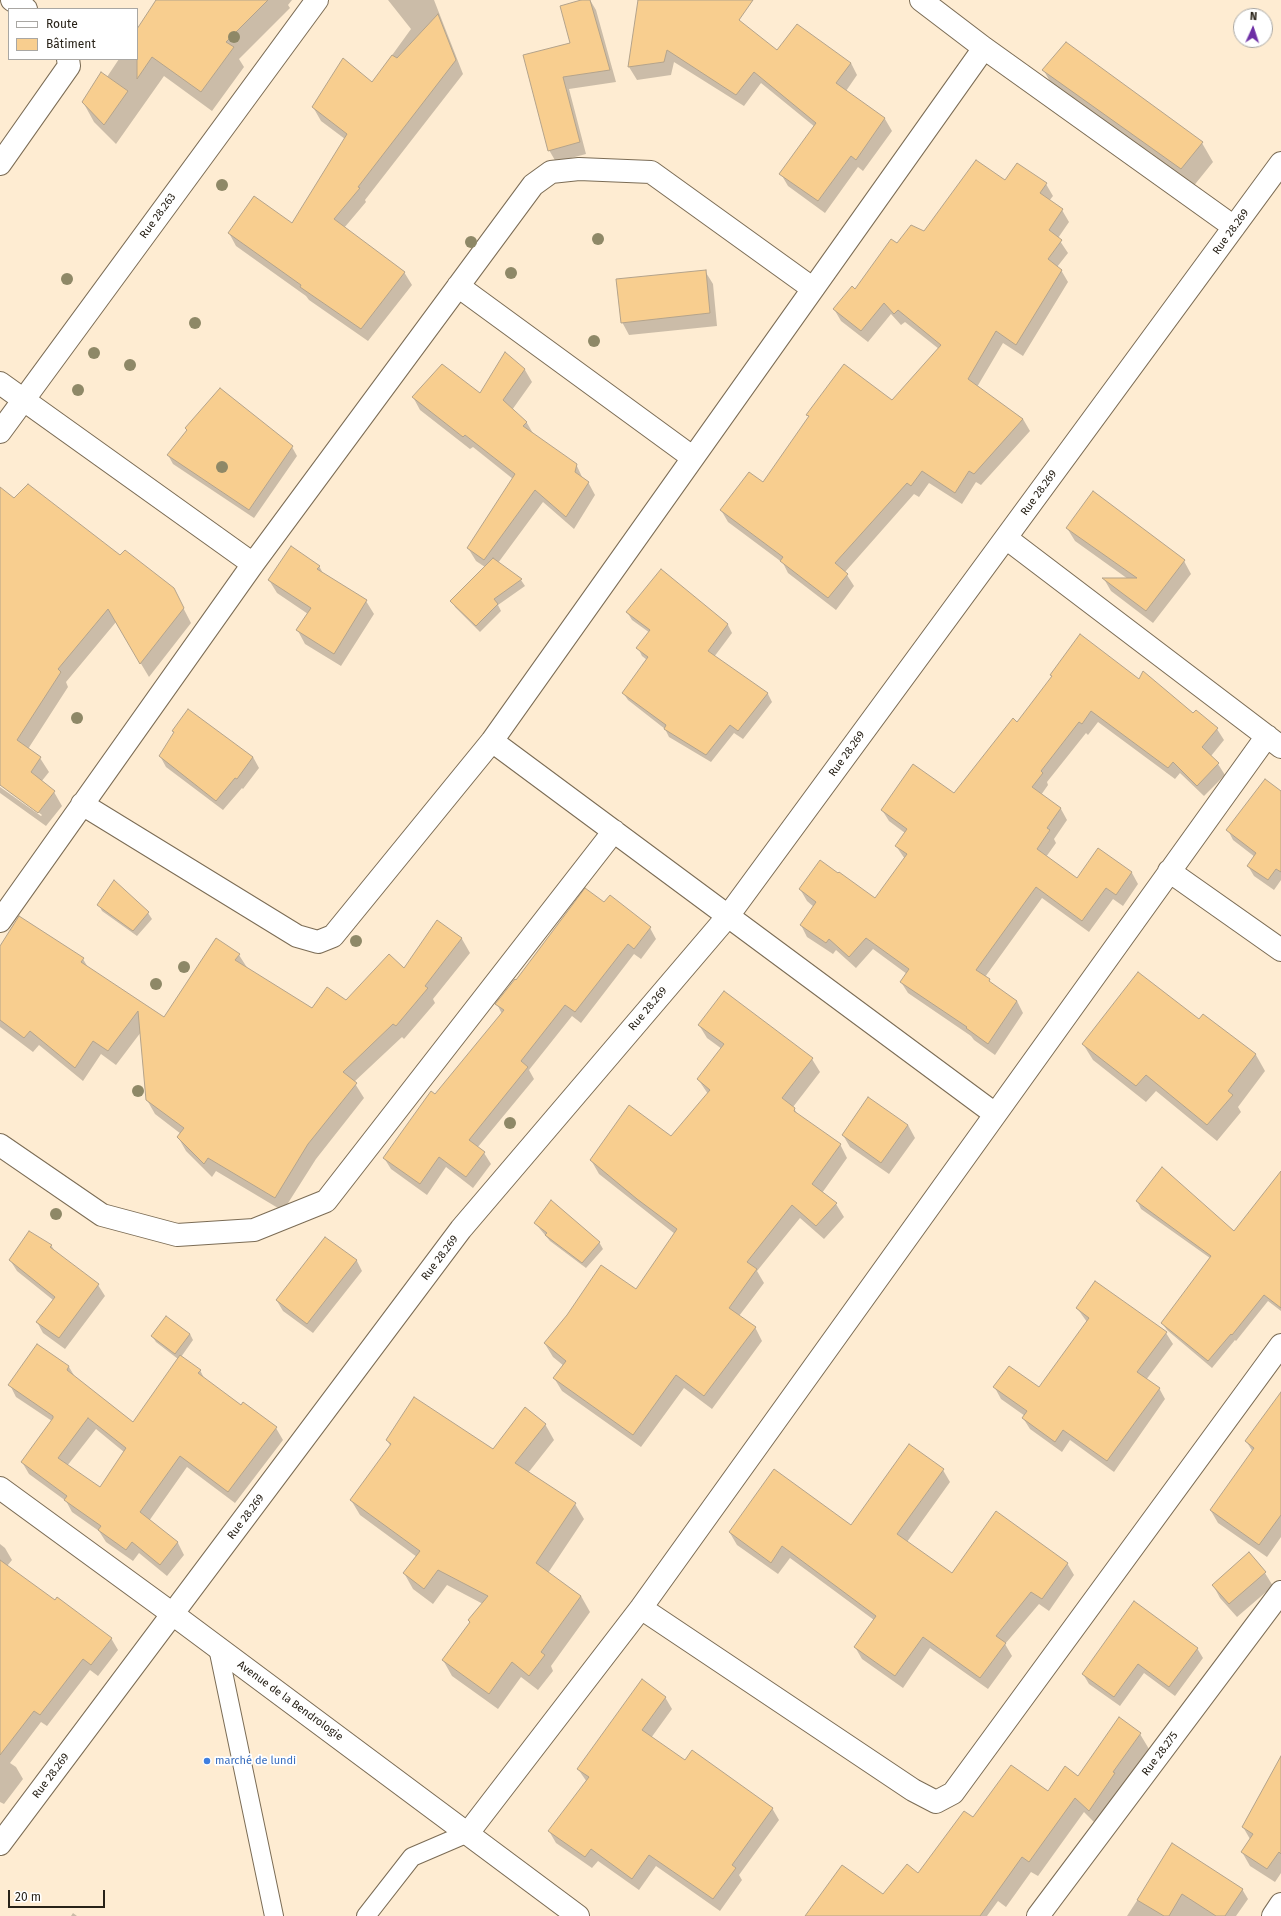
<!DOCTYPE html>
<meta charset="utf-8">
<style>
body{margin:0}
#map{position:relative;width:1281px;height:1916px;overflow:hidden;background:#feecd2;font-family:"Fira Sans",sans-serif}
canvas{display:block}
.legend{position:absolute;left:8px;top:8px;width:130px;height:52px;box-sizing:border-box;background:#fff;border:1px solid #a9a7a3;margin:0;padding:5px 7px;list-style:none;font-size:12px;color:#282218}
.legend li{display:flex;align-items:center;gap:8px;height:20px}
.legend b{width:20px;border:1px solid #a9a7a3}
.north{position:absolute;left:1233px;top:8px;width:40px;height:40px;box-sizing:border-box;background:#fff;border:1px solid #a9a7a3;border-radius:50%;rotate:3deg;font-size:11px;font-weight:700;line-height:16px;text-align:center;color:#282218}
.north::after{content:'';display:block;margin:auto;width:14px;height:18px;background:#6d2fa5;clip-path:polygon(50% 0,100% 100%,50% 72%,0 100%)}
.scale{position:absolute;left:8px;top:1890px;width:97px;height:18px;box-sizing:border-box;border:2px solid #282218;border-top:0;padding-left:5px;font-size:12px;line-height:14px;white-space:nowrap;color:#282218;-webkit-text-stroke:3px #fff;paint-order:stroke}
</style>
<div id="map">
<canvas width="1281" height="1916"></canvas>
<ul class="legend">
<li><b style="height:5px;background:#fff"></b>Route</li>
<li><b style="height:11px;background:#f8ce8f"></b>Bâtiment</li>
</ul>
<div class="north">N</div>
<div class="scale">20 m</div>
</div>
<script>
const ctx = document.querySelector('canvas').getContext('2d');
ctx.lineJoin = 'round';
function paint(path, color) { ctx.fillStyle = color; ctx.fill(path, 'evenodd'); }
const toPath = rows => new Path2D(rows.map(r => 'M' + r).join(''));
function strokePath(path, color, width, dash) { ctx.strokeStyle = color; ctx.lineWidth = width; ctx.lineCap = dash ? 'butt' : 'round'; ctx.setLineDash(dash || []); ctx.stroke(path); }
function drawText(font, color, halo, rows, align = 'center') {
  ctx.font = font + ' "Fira Sans",sans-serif'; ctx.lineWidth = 3.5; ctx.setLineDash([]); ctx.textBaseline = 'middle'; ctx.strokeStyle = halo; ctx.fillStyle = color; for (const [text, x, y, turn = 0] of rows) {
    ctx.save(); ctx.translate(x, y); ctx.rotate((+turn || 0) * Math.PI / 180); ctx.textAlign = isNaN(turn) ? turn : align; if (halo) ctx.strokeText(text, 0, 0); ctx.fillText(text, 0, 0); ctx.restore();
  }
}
paint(toPath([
 [157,0,292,0,288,5,290,8,239,59,244,67,212,111,164,76,116,144,94,122,83,102,107,77,119,59,137,59,137,31],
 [388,0,434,0,463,74,365,200,366,202,344,228,404,272,412,285,368,341,309,300,306,296,236,246,229,233,292,225,345,139,321,121,313,107,372,83,411,29],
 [584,0,590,0,596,10,616,82,569,89,586,154,556,162,549,150,524,55,571,43],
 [639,0,690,0,777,51,851,63,857,75,846,91,885,119,892,131,863,171,858,167,825,213,788,186,781,174,815,127,761,83,744,106,674,62,671,75,637,80,629,67],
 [1044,71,1202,143,1213,162,1192,188,1055,90],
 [1005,181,1046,184,1053,196,1049,201,1062,210,1069,222,1058,238,1068,253,1057,267,1061,270,1068,282,1023,356,1003,343,977,387,1023,419,1030,431,981,485,976,482,962,504,929,483,919,497,914,494,845,572,854,586,836,610,788,573,783,563,728,522,721,510,763,483,809,418,808,415,892,402,939,349,905,322,901,325,891,314,868,342,841,321,834,309,855,291,897,244,924,232],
 [705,271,713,284,717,326,629,335,622,322],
 [505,354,525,370,532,382,512,410,527,423,534,435,576,464,583,479,588,482,595,495,574,529,543,502,498,563,521,580,525,586,498,605,501,611,480,632,455,607,452,601,485,567,476,561,468,548,513,479,473,447,470,449,420,410,413,397,480,395],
 [292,447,297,456,254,518,173,464,168,455],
 [0,489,14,499,120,556,173,588,191,623,149,677,116,622,66,682,68,687,28,749,40,758,49,772,41,782,54,792,62,806,46,826,0,793,0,787,41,816,42,815,0,784],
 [1067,528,1184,561,1191,574,1153,623,1111,591,1104,579,1128,579,1075,541],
 [319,566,324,575,366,601,374,614,341,666,305,644,298,631,308,614,277,593,269,580],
 [661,570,728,625,732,633,714,657,768,694,772,702,743,739,734,733,711,762,669,737,665,729,628,700,623,693,647,660,642,656,638,648,650,633,632,620,627,612],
 [1139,680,1217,729,1224,740,1211,756,1218,764,1225,775,1204,796,1180,773,1175,779,1098,722,1088,735,1086,733,1047,782,1048,785,1041,795,1061,809,1067,820,1054,839,1056,843,1046,857,1077,879,1099,850,1132,873,1138,884,1123,906,1113,899,1089,932,1042,898,985,977,992,985,1017,1001,1023,1013,995,1055,974,1040,971,1036,908,993,901,982,907,974,873,949,856,968,836,950,833,954,807,937,801,925,814,907,807,901,800,889,876,899,905,859,896,846,905,833,889,821,882,810,954,795,1017,723],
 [160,756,253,757,259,768,243,789,242,788,223,810,166,767],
 [1281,792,1281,880,1274,890,1254,876,1248,866,1255,857,1233,840,1228,830],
 [114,882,148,913,152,919,137,936,102,911,99,905],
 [604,904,650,928,656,939,641,959,634,954,581,1023,572,1016,529,1070,534,1079,477,1148,484,1153,491,1164,473,1188,446,1167,427,1195,391,1169,384,1158,502,1014,497,1004,516,981],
 [19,917,83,959,89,969,164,1018,239,955,248,969,312,1009,346,1002,404,969,437,922,462,939,470,953,433,999,435,1003,404,1039,402,1037,354,1082,364,1098,316,1159,283,1211,216,1171,212,1177,186,1151,178,1137,181,1134,155,1114,147,1100,141,1032,116,1065,101,1054,83,1081,39,1045,33,1052,0,1027,0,949],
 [1203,1015,1256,1055,1265,1071,1238,1107,1241,1112,1217,1141,1156,1091,1146,1102,1093,1060,1083,1044,1199,1020],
 [699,1025,812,1059,820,1072,793,1107,798,1115,840,1144,847,1158,822,1193,836,1204,844,1217,824,1239,800,1218,757,1271,764,1283,739,1316,755,1327,762,1341,712,1409,684,1388,641,1447,562,1391,554,1378,564,1366,553,1357,545,1344,637,1291,675,1234,599,1174,591,1160,671,1137,708,1094,698,1079,722,1049,707,1038],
 [908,1125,915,1138,889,1174,850,1147,843,1135],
 [1281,1173,1281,1311,1268,1301,1236,1341,1235,1340,1212,1368,1167,1330,1162,1323,1210,1258,1141,1209,1137,1201,1234,1232],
 [535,1223,599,1242,603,1249,586,1268,550,1241],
 [325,1238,357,1261,362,1271,313,1333,283,1311,277,1301],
 [51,1245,56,1253,98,1285,105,1296,65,1349,43,1333,37,1322,53,1300,17,1271,10,1260],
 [1095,1282,1166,1333,1173,1344,1146,1380,1159,1388,1165,1399,1114,1472,1070,1440,1062,1452,1030,1429,1023,1418,1025,1416,1001,1399,995,1388,1039,1389,1087,1322,1077,1308],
 [190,1334,193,1340,181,1357,200,1370,205,1380,241,1406,276,1428,283,1440,235,1503,187,1467,149,1521,178,1543,184,1555,167,1576,139,1553,133,1561,106,1542,99,1531,72,1512,66,1501,29,1474,22,1462,52,1421,16,1397,10,1385,38,1345,69,1367,75,1377,134,1423,178,1359,156,1342,152,1336],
 [96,1429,124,1452,100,1488,67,1466],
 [1281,1414,1281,1537,1267,1557,1218,1523,1211,1511,1253,1452,1246,1441],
 [545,1424,554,1440,528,1473,575,1504,584,1519,548,1573,581,1596,590,1612,551,1666,553,1671,538,1690,521,1677,498,1709,452,1676,443,1660,483,1604,447,1585,433,1604,413,1589,404,1573,417,1557,360,1515,351,1500,391,1447,387,1440,493,1450],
 [943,1470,950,1482,907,1542,952,1575,1067,1563,1074,1575,1049,1611,1039,1604,1005,1644,1012,1656,988,1689,930,1648,903,1688,862,1659,855,1647,874,1620,790,1558,778,1574,737,1545,730,1533,851,1526],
 [0,1544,5,1548,12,1560,7,1566,55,1601,111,1638,118,1650,98,1676,90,1670,47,1726,41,1722,10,1763,16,1767,23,1779,4,1804,0,1802],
 [1249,1554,1265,1573,1273,1586,1237,1617,1220,1598,1213,1585],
 [1197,1648,1203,1658,1175,1696,1144,1673,1120,1706,1089,1684,1083,1674],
 [665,1697,672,1709,651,1738,685,1762,772,1808,779,1820,739,1875,742,1880,720,1911,656,1866,639,1890,598,1861,592,1868,556,1843,549,1831,587,1782,578,1769],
 [1140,1734,1149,1749,1122,1787,1098,1826,1084,1812,1038,1876,1031,1872,1006,1907,998,1901,987,1916,814,1916,883,1896,919,1874,974,1819,1048,1793,1078,1778],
 [1281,1792,1281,1873,1275,1882,1250,1866,1242,1852,1250,1839,1243,1827],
 [1173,1845,1242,1889,1248,1899,1236,1916,1127,1916],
 [73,1913,77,1916,71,1916]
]), '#0003');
const building = toPath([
 [156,0,268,0,226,42,234,47,201,92,152,57,137,79,137,29,156,0],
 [581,0,590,0,610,70,563,77,580,142,548,151,523,55,570,43,560,6,581,0],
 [638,0,753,0,739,20,777,50,797,24,851,63,836,83,885,118,856,160,851,156,818,201,779,174,816,123,754,72,736,95,667,50,664,62,628,67,638,0],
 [438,14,456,60,358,187,360,188,334,219,405,272,361,329,300,287,301,285,228,233,254,196,292,223,347,134,312,107,343,58,372,82,392,55,397,58,438,14],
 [1066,42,1203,142,1181,169,1042,70,1066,42],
 [101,72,128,91,104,125,82,102,101,72],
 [976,160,1005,180,1017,163,1047,183,1040,193,1063,209,1049,230,1062,240,1048,259,1062,270,1016,345,996,331,968,379,1023,419,974,474,969,471,955,493,922,471,911,486,907,483,835,563,848,574,828,598,780,561,783,557,720,510,749,472,763,482,809,416,806,415,844,364,892,400,941,345,898,310,894,314,884,303,861,331,833,309,852,286,855,289,891,239,897,243,911,225,924,231,976,160],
 [706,270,710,313,621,323,616,279,706,270],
 [505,352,525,369,503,400,527,422,523,426,577,464,575,472,589,482,566,517,535,490,484,560,467,548,515,474,465,435,463,437,412,397,442,364,480,393,505,352],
 [220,388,293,446,249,510,167,455,187,430,185,428,220,388],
 [28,484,120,555,125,550,174,588,184,608,140,664,108,609,58,669,61,672,17,740,41,757,31,772,55,791,38,813,0,785,0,487,14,498,28,484],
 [1093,491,1185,560,1146,611,1102,578,1137,578,1066,528,1093,491],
 [291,546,320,566,317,569,367,600,334,654,296,630,311,608,268,580,291,546],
 [493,558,522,579,494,599,498,604,476,626,450,601,493,558],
 [661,569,728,624,708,651,768,693,738,731,730,725,706,755,664,729,666,725,622,693,648,657,636,648,650,630,626,612,661,569],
 [1080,634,1139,679,1143,671,1193,713,1196,710,1218,728,1202,747,1219,763,1197,786,1173,762,1168,768,1091,711,1082,724,1079,722,1041,771,1043,773,1032,787,1061,808,1047,828,1050,830,1037,849,1077,878,1098,848,1132,872,1116,895,1106,888,1082,921,1036,887,976,970,990,979,989,981,1017,1001,988,1044,966,1028,967,1027,900,982,909,969,866,938,849,957,829,939,826,943,800,925,816,902,799,889,820,860,838,873,839,872,875,898,907,854,895,846,907,829,881,810,913,764,954,793,1013,718,1017,722,1052,676,1050,675,1080,634],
 [188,709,253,757,237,779,235,778,216,801,159,756,174,732,172,731,188,709],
 [1265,779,1281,791,1281,872,1276,869,1268,880,1247,866,1256,853,1226,830,1265,779],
 [114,880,149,912,133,931,97,905,114,880],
 [585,888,604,902,610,895,651,927,634,949,628,944,575,1012,565,1005,521,1061,528,1067,469,1140,485,1152,466,1177,439,1157,420,1184,383,1158,431,1091,435,1094,504,1010,495,1004,515,979,516,980,585,888],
 [19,916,84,958,81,962,164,1017,216,938,240,954,235,960,312,1008,327,987,346,1000,389,954,404,968,437,920,462,938,425,986,428,988,396,1026,393,1024,343,1072,357,1083,308,1144,275,1198,208,1158,204,1164,177,1137,184,1128,146,1100,138,1011,108,1051,93,1041,75,1068,30,1031,24,1038,0,1020,0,946,19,916],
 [1138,972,1199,1019,1203,1014,1256,1054,1228,1091,1233,1095,1207,1125,1146,1075,1136,1086,1082,1044,1138,972],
 [724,991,813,1058,782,1098,795,1108,794,1111,841,1144,812,1184,837,1203,816,1226,792,1205,747,1262,757,1269,729,1308,756,1327,704,1396,676,1375,633,1435,553,1378,566,1361,544,1343,567,1315,601,1265,636,1289,677,1229,637,1199,590,1160,629,1105,671,1136,710,1090,697,1079,724,1044,698,1025,724,991],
 [868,1097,908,1125,881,1163,842,1135,868,1097],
 [1162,1167,1234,1231,1281,1171,1281,1308,1264,1295,1232,1335,1231,1334,1208,1361,1161,1323,1211,1256,1136,1201,1162,1167],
 [551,1200,600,1242,582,1263,545,1235,547,1233,534,1223,551,1200],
 [29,1231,52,1245,50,1247,99,1284,59,1338,36,1322,55,1297,9,1260,29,1231],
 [325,1237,357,1260,307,1324,276,1300,325,1237],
 [1095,1281,1167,1332,1137,1372,1160,1388,1107,1461,1063,1430,1055,1442,1022,1418,1027,1411,993,1387,1009,1366,1039,1387,1089,1318,1076,1308,1095,1281],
 [166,1316,190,1334,175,1354,151,1336,166,1316],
 [37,1344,69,1366,67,1370,133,1422,180,1355,201,1370,198,1373,241,1405,243,1402,277,1427,228,1492,180,1456,140,1512,178,1542,160,1565,132,1542,126,1550,98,1530,101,1526,64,1500,67,1496,21,1462,53,1418,53,1416,8,1385,37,1344],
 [88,1418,126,1448,100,1487,58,1458,88,1418],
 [1281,1392,1281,1515,1259,1545,1210,1510,1254,1448,1245,1441,1281,1392],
 [414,1397,493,1449,525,1407,546,1424,515,1463,576,1503,536,1563,581,1596,541,1652,545,1655,529,1676,512,1662,489,1694,442,1660,470,1622,468,1620,488,1596,438,1570,424,1589,403,1573,420,1551,350,1500,391,1444,386,1440,414,1397],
 [909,1444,944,1469,897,1534,952,1573,996,1511,1068,1563,1042,1599,1031,1592,996,1636,1006,1643,980,1678,923,1637,895,1676,854,1647,876,1616,782,1546,771,1563,729,1532,774,1469,851,1525,909,1444],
 [1249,1552,1266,1572,1229,1604,1212,1585,1249,1552],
 [0,1560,55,1600,57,1597,112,1638,91,1665,83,1659,40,1715,34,1711,0,1755,0,1560],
 [1134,1601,1198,1648,1169,1687,1138,1664,1114,1697,1082,1674,1134,1601],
 [642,1679,666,1697,642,1730,685,1760,692,1750,773,1808,732,1865,736,1868,713,1899,649,1855,632,1879,591,1849,585,1857,548,1831,589,1777,577,1769,642,1679],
 [1119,1717,1141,1733,1113,1772,1115,1773,1089,1811,1075,1798,1029,1862,1022,1857,980,1916,805,1916,842,1865,883,1894,907,1864,918,1873,964,1811,973,1817,1011,1765,1048,1791,1065,1766,1078,1776,1119,1717],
 [1281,1756,1281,1854,1279,1852,1267,1869,1241,1852,1253,1834,1242,1827,1281,1756],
 [1172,1843,1243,1889,1225,1916,1216,1916,1182,1894,1169,1916,1164,1916,1137,1900,1172,1843]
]);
paint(building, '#f8ce8f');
strokePath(building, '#b4a38b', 1);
const lane = toPath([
 [218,1648,274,1916],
 [366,1916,412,1857,468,1833]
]);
const street = toPath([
 [12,0,26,9],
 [921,0,984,48,1234,227],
 [0,164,69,66,68,59],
 [458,286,692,457],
 [0,383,253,564],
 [0,432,317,0],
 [1006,538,1281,747],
 [492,741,995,1114],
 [82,804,297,936,318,942,333,936,492,741,984,48],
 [1169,871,1281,950],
 [0,921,253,564,533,185,551,172,579,169,651,172,812,288],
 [0,1145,102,1215,177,1235,254,1230,326,1201,614,831],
 [0,1488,174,1615,578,1916],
 [641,1608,913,1790,936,1802,953,1793,1281,1345],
 [468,1833,641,1608,1267,736],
 [0,1844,461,1229,728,916,1281,163],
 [1038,1916,1281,1592],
 [1273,1916,1281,1904]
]);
strokePath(lane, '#7b6c55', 20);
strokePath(street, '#7b6c55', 24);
strokePath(lane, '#fff', 18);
strokePath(street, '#fff', 22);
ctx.fillStyle = '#8e8867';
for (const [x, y] of [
 [234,37],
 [222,185],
 [598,239],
 [471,242],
 [511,273],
 [67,279],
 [195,323],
 [594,341],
 [94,353],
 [130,365],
 [78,390],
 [222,467],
 [77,718],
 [356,941],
 [184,967],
 [156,984],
 [138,1091],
 [510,1123],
 [56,1214]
]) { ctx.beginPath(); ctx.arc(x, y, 6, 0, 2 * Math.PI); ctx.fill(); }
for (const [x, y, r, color] of [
 [207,1761,4,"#3f7fe0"]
]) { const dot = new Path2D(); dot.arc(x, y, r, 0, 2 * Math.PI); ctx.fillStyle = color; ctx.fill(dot); strokePath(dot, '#fff', 1.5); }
drawText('11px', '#282218', '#fff', [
 ["Rue 28.263",158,216,-54],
 ["Rue 28.269",1231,232,-54],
 ["Rue 28.269",1039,493,-54],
 ["Rue 28.269",847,754,-54],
 ["Rue 28.269",648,1009,-50],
 ["Rue 28.269",440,1258,-53],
 ["Rue 28.269",246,1517,-53],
 ["Avenue de la Bendrologie",290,1701,36],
 ["Rue 28.275",1160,1754,-53],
 ["Rue 28.269",51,1776,-53]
]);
drawText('11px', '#366cbe', '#fff', [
 ["marché de lundi",215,1761]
], 'left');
</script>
